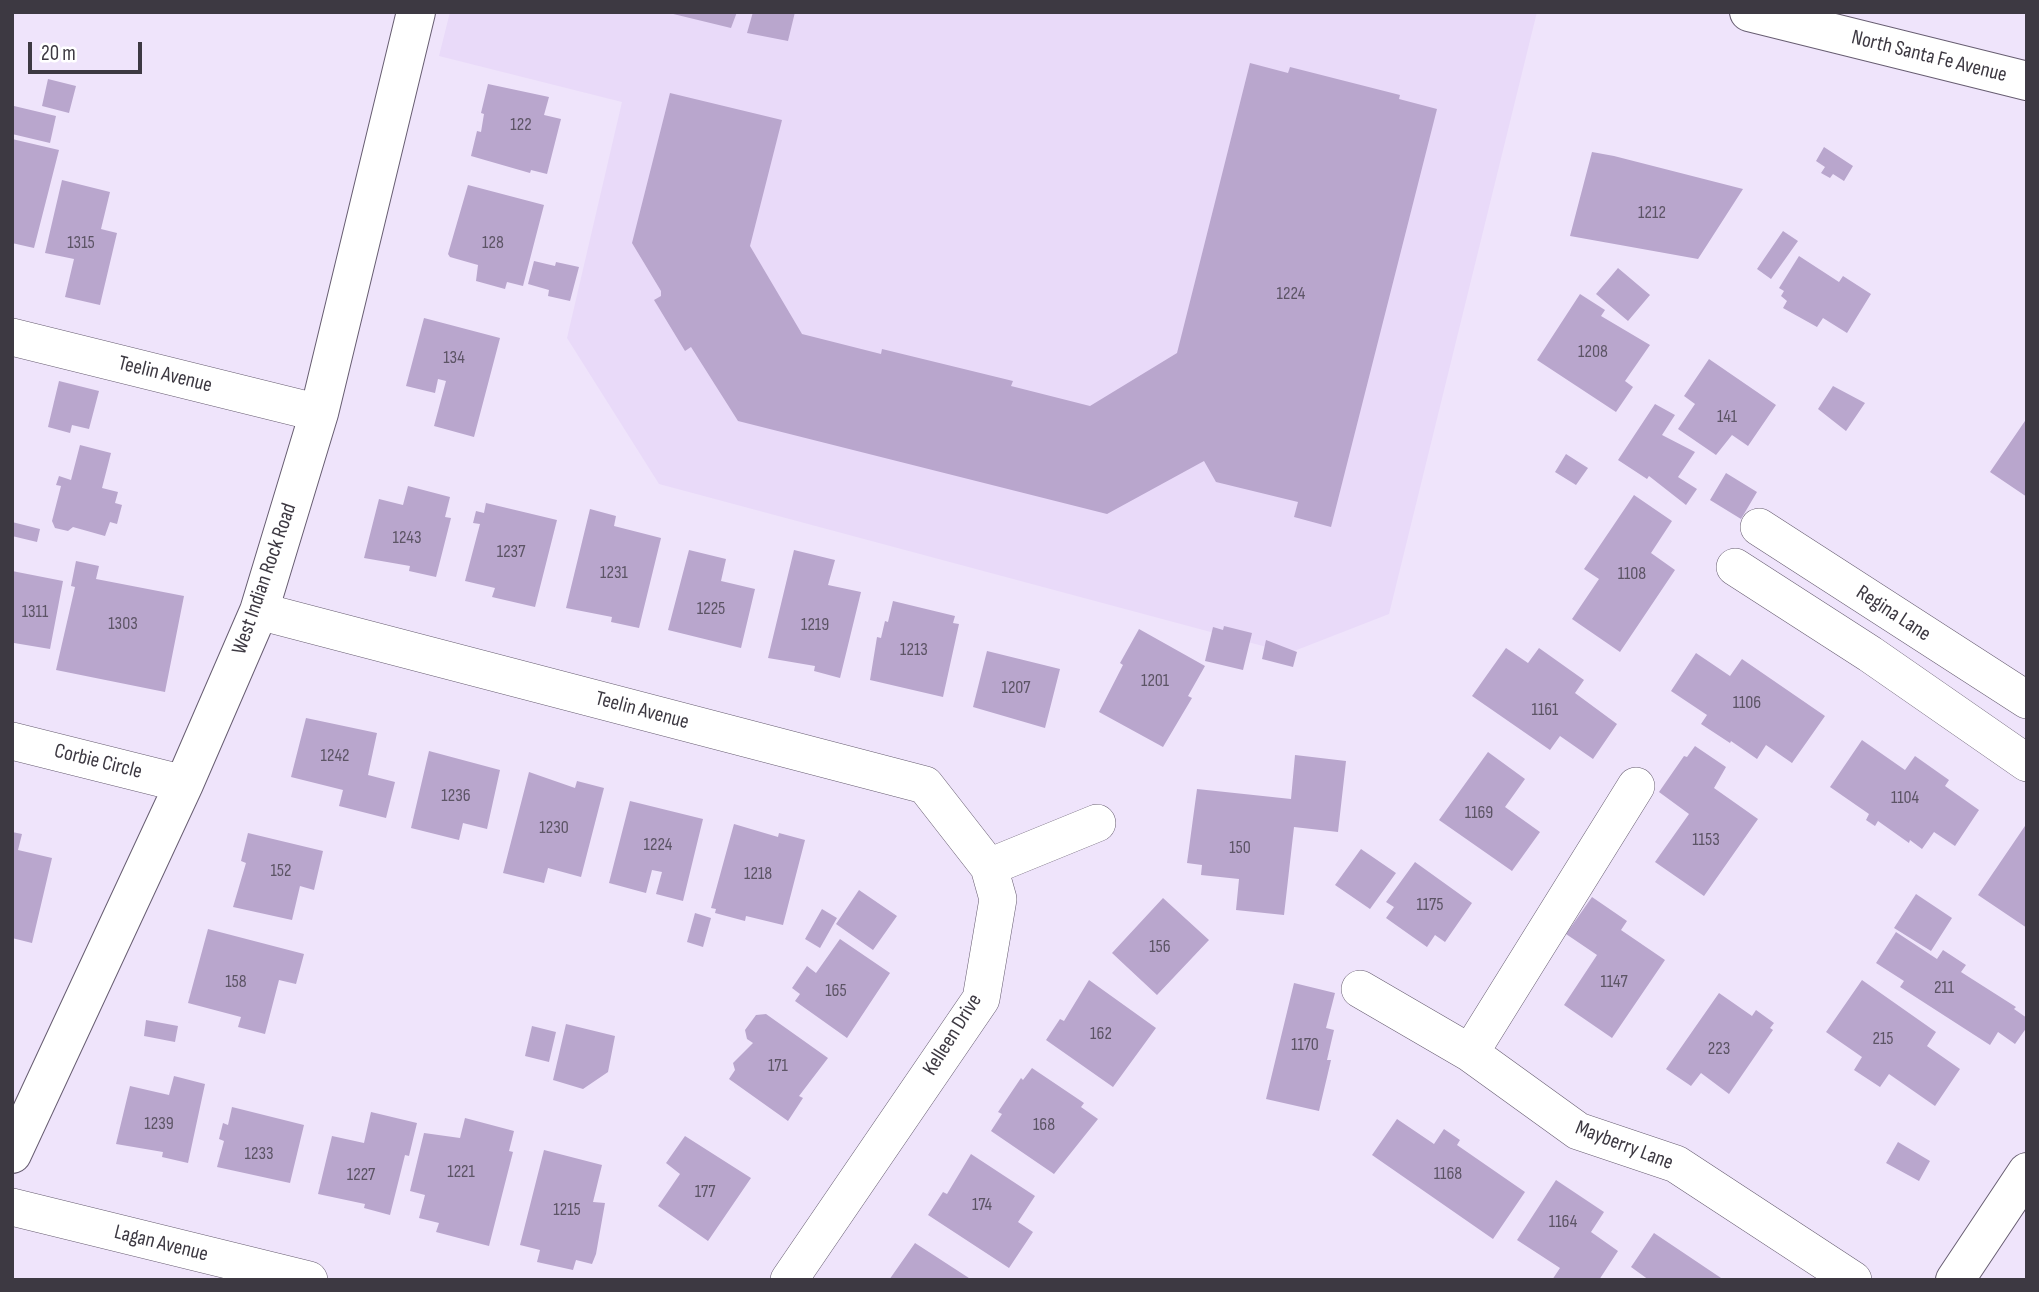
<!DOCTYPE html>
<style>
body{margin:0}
#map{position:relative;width:2039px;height:1292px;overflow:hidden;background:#efe4fb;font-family:"Sofia Sans Condensed",sans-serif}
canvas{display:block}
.frame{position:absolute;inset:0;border:14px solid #3d3942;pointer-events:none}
.scale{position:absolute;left:28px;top:42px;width:114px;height:32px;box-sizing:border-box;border:4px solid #3d3942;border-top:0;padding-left:9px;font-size:21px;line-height:24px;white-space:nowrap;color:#3d3942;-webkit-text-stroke:5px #fff;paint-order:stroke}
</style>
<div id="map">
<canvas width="2039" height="1292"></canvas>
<div class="frame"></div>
<div class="scale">20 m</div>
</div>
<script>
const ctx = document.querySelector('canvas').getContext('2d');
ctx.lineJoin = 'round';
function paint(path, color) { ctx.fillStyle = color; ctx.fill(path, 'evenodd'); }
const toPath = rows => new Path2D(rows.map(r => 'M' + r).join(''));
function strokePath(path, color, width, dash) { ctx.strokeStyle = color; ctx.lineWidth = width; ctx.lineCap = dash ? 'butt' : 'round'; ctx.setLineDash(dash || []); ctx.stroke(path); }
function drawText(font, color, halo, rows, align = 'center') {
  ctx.font = font + ' "Sofia Sans Condensed",sans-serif'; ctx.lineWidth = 5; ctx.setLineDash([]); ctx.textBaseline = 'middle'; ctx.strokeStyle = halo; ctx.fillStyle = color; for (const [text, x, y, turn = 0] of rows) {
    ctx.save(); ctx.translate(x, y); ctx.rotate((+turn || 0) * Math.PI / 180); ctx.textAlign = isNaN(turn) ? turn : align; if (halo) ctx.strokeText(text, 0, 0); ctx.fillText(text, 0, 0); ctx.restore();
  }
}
paint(toPath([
 [450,12,1537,12,1389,614,1289,653,659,484,567,338,622,102,439,56]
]), '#e9daf9');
paint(toPath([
 [665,12,737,12,731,28],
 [753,12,795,12,788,41,747,33],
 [1250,63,1288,73,1290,67,1400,95,1399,99,1437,109,1331,527,1294,517,1298,502,1216,482,1204,461,1107,514,738,421,691,347,685,351,654,300,661,296,661,291,632,243,670,93,782,120,750,246,802,334,881,354,882,349,1013,381,1011,386,1090,406,1177,353],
 [48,79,76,86,69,113,42,106],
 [488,84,549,97,544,115,561,119,547,174,531,170,530,173,471,156,477,131,481,132,484,114,481,113],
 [14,106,56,116,50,143,12,134],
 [12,139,59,150,34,248,12,243],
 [1824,147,1853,166,1844,181,1833,174,1830,178,1821,173,1825,167,1816,161],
 [1592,152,1614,156,1743,189,1698,259,1570,236],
 [62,180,110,192,101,229,117,233,100,305,65,297,74,259,45,253],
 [468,185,544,205,523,286,507,282,505,289,476,281,478,265,450,257,448,254],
 [1783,231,1798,241,1771,279,1757,269],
 [1799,256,1839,282,1843,276,1871,294,1847,333,1823,318,1817,327,1783,308,1787,301,1781,296,1784,291,1779,288],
 [534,261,555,266,556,262,579,267,570,301,548,296,549,290,528,284],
 [1618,268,1650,295,1628,321,1596,294],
 [1580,294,1605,310,1601,316,1650,345,1625,381,1633,387,1616,412,1537,360],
 [424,318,500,338,474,437,434,426,446,381,438,379,435,393,406,386],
 [1709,359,1776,405,1748,446,1732,435,1716,455,1678,429,1695,404,1684,396],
 [59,381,99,391,89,429,72,425,70,433,48,427],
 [1833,386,1865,403,1846,431,1818,409],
 [1655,404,1675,415,1662,435,1695,452,1678,477,1697,489,1686,505,1649,476,1647,479,1618,460],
 [2027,418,2027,497,1990,472],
 [80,445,111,453,102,488,118,492,115,503,122,505,117,524,110,522,105,536,73,527,68,531,55,528,52,521,61,486,56,485,59,476,71,480],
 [1566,454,1588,468,1576,485,1555,472],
 [1726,473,1757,492,1741,519,1710,500],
 [408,486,450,497,445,517,451,518,436,577,409,571,410,566,364,558,379,499,403,505],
 [1634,495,1672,521,1651,553,1675,570,1620,652,1572,619,1599,579,1584,569],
 [486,503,557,520,535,607,492,597,495,588,465,581,480,524,473,523,476,511,484,513],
 [590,509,616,516,614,526,661,538,639,628,611,622,612,617,566,608],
 [12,522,40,529,37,542,12,536],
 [689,550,726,559,721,581,755,589,741,648,668,630],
 [794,550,835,560,828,585,861,592,840,678,814,671,815,666,768,658],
 [76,561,99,566,96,579,184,596,165,692,56,670,75,587,71,586],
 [12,571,63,581,50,649,14,643,12,647],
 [893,601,955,616,953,623,959,624,943,697,870,680,877,637,881,638,885,621,888,622],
 [1224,626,1252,633,1243,670,1205,661,1213,627,1223,630],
 [1139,629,1205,666,1188,696,1192,698,1163,747,1099,712,1123,665,1120,663],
 [1266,640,1297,652,1293,667,1262,659],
 [1506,648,1528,663,1539,648,1584,680,1575,693,1617,724,1593,759,1560,736,1550,750,1472,696],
 [987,651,1060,669,1045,728,973,707],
 [1696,653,1730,676,1742,659,1825,716,1792,763,1766,745,1757,759,1731,741,1730,743,1701,724,1707,715,1671,691],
 [306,718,377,733,368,775,395,782,386,818,339,806,343,790,291,777],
 [1862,740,1905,770,1915,756,1949,780,1945,786,1979,810,1955,846,1934,832,1922,849,1910,840,1909,843,1878,821,1875,826,1866,820,1869,814,1830,787],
 [1695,746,1726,767,1714,788,1758,819,1704,896,1655,862,1689,814,1659,792,1684,756,1687,757],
 [429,751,500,770,487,829,463,823,459,840,411,828],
 [1488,752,1525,779,1505,807,1540,832,1512,871,1439,820],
 [1295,755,1346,761,1338,832,1294,827,1284,915,1236,910,1239,879,1201,875,1202,865,1187,863,1197,789,1291,799],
 [529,772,575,788,577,781,604,788,581,877,548,868,544,883,503,873],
 [630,801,703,819,683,901,656,894,662,872,652,870,646,893,609,883],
 [2027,823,2027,928,1978,895],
 [734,824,778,837,779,833,805,840,783,925,746,916,745,921,715,913,716,909,711,908],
 [12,832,22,834,18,850,52,858,32,943,12,938],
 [248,833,323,851,314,890,300,886,292,920,233,907,246,863,241,861],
 [1361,849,1396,873,1370,909,1335,885],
 [1415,862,1472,903,1445,942,1435,935,1427,947,1386,918,1394,907,1386,902],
 [859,890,897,916,873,950,836,924],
 [1916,894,1952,918,1931,951,1894,928],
 [1592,897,1627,921,1621,930,1665,960,1612,1038,1564,1005,1597,955,1566,934],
 [1163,898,1209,940,1157,995,1112,953],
 [822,909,837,918,820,948,805,939],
 [695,913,711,918,703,947,687,942],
 [208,929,304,954,296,984,279,980,265,1034,238,1027,241,1017,188,1003],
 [1896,932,1937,959,1943,950,1966,965,1961,972,2016,1007,2014,1009,2027,1018,2027,1027,2015,1044,1998,1032,1990,1045,1900,987,1904,981,1876,963],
 [840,939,890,973,847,1038,795,1001,800,994,792,988,807,966,816,973],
 [1089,980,1156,1028,1113,1087,1046,1040,1060,1019,1064,1021],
 [1862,980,1936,1032,1927,1046,1960,1069,1935,1106,1889,1074,1880,1087,1854,1070,1862,1057,1826,1032],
 [1294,983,1335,993,1326,1028,1334,1030,1327,1060,1331,1060,1319,1111,1266,1099],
 [1719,993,1752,1016,1756,1010,1774,1023,1770,1028,1773,1030,1729,1094,1701,1073,1691,1086,1666,1069],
 [766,1014,828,1058,799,1096,803,1098,788,1121,729,1079,735,1070,733,1063,753,1043,747,1039,745,1030,756,1015],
 [146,1020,178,1026,175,1042,144,1036],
 [566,1024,615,1036,608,1072,583,1089,553,1080],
 [532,1026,556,1032,549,1062,525,1056],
 [1032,1068,1084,1103,1081,1107,1098,1119,1054,1174,991,1131,1002,1114,998,1112,1021,1078,1023,1080],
 [174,1076,205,1084,188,1163,162,1157,163,1152,116,1144,130,1086,169,1095],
 [232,1107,304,1125,290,1183,217,1167,224,1141,219,1139,223,1123,228,1125],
 [371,1112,417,1123,409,1156,405,1155,390,1215,364,1208,365,1204,318,1194,332,1136,364,1143],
 [465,1118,514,1131,509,1151,513,1152,489,1246,436,1232,439,1223,419,1218,425,1195,410,1191,424,1133,460,1138],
 [1397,1119,1434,1144,1444,1129,1460,1140,1457,1145,1525,1192,1493,1239,1372,1155],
 [685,1136,751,1178,708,1241,658,1206,680,1174,666,1163],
 [1898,1142,1930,1161,1919,1181,1886,1163],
 [544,1150,602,1165,593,1202,605,1203,596,1254,592,1264,576,1260,573,1270,537,1262,540,1250,520,1245],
 [971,1154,1035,1196,1018,1222,1033,1232,1009,1268,928,1215,943,1192,947,1194],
 [1556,1180,1604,1212,1591,1232,1618,1251,1599,1280,1552,1280,1560,1268,1517,1240],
 [1654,1233,1724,1280,1649,1280,1631,1267],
 [915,1243,972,1280,889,1280]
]), '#b9a6cd');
const street = toPath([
 [12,337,319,413],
 [1759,527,2027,700],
 [1735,567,1870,654,2027,763],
 [259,611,925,785,989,867,998,899,981,999,789,1280],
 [12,741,184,784],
 [989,867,1097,823],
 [1360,989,1470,1053,1578,1131,1676,1164,1853,1280],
 [1470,1053,1636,786],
 [12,1207,309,1280]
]);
const secondary = toPath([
 [12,1154,184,784,259,611,319,413,416,12],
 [1955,1280,2027,1172]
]);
const primary = toPath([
 [1749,12,2027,81]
]);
strokePath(street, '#675d71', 38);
strokePath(secondary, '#675d71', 40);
strokePath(primary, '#675d71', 40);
strokePath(street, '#fff', 37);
strokePath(secondary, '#fff', 38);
strokePath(primary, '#fff', 38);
drawText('18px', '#5c5465', null, [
 ["122",521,125],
 ["1212",1652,213],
 ["1315",81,243],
 ["128",493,243],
 ["1224",1291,294],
 ["1208",1593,352],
 ["134",454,358],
 ["141",1727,417],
 ["1243",407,538],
 ["1237",511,552],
 ["1231",614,573],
 ["1108",1632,574],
 ["1225",711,609],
 ["1311",35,612],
 ["1303",123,624],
 ["1219",815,625],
 ["1213",914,650],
 ["1201",1155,681],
 ["1207",1016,688],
 ["1106",1747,703],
 ["1161",1545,710],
 ["1242",335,756],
 ["1236",456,796],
 ["1104",1905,798],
 ["1169",1479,813],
 ["1230",554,828],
 ["1153",1706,840],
 ["1224",658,845],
 ["150",1240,848],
 ["152",281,871],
 ["1218",758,874],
 ["1175",1430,905],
 ["156",1160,947],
 ["158",236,982],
 ["1147",1614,982],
 ["211",1944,988],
 ["165",836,991],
 ["162",1101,1034],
 ["215",1883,1039],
 ["1170",1305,1045],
 ["223",1719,1049],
 ["171",778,1066],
 ["1239",159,1124],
 ["168",1044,1125],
 ["1233",259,1154],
 ["1221",461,1172],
 ["1168",1448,1174],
 ["1227",361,1175],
 ["177",705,1192],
 ["174",982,1205],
 ["1215",567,1210],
 ["1164",1563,1222]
]);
drawText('21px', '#3d3942', '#fff', [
 ["North Santa Fe Avenue",1929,57,14],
 ["Teelin Avenue",165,375,14],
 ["West Indian Rock Road",265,579,-71],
 ["Regina Lane",1893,614,33],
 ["Teelin Avenue",642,711,15],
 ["Corbie Circle",98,762,14],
 ["Kelleen Drive",953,1035,-58],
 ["Mayberry Lane",1624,1146,21],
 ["Lagan Avenue",161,1244,14]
]);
</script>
